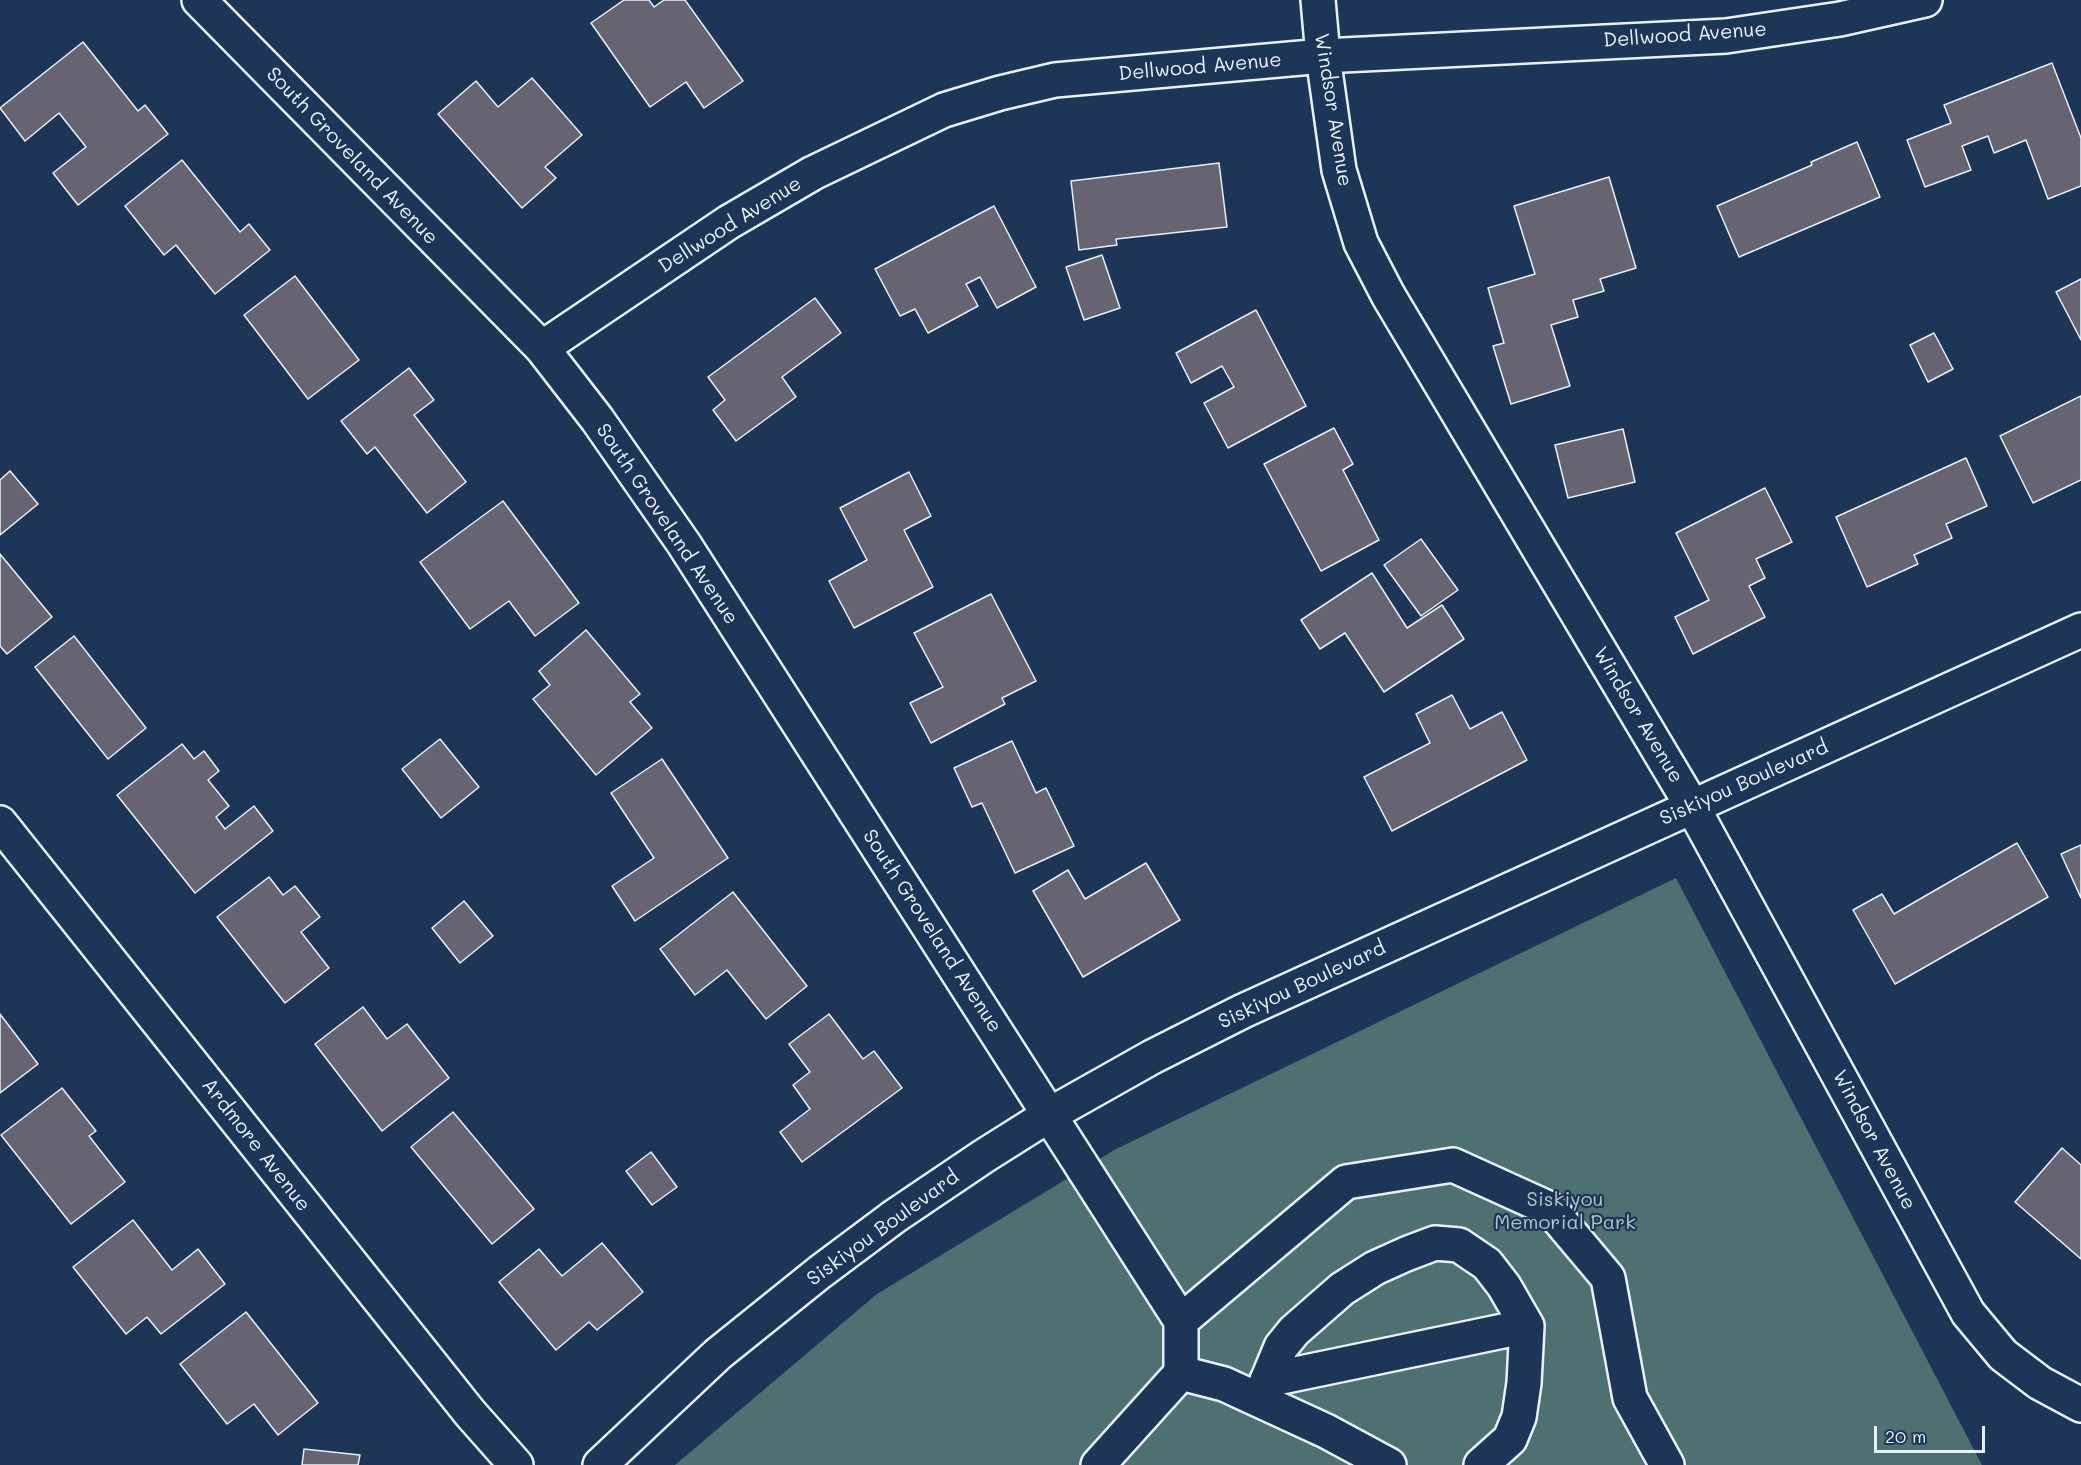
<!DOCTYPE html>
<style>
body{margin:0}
#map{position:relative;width:2081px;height:1465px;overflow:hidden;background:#1d3557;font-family:Mali,sans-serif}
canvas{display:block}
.scale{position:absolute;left:1874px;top:1426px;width:111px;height:27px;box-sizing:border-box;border:3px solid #e8f1f8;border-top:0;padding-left:8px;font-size:18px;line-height:21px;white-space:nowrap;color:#e8f1f8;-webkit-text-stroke:4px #1d3557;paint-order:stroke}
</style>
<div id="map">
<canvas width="2081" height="1465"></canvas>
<div class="scale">20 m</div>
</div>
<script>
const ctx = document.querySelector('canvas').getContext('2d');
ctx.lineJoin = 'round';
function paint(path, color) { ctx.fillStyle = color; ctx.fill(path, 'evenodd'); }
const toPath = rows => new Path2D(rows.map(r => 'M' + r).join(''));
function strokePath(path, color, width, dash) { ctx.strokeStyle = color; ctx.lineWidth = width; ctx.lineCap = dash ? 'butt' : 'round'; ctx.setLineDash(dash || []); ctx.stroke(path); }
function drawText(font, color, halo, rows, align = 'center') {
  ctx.font = font + ' Mali,sans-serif'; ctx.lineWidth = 4.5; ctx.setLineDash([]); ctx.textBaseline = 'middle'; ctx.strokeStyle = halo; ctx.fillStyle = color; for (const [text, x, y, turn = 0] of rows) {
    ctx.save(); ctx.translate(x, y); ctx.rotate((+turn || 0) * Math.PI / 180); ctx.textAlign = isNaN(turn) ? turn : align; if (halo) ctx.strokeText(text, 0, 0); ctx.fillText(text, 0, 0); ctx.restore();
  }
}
paint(toPath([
 [1676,878,1982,1465,675,1465,877,1294,1116,1149]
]), '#4e7071');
const building = toPath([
 [624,0,649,0,654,7,664,0,685,0,743,81,704,108,686,82,650,107,591,23,624,0],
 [83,42,138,111,145,105,168,134,78,205,53,173,86,147,59,113,25,141,0,108,83,42],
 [2052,63,2081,138,2081,186,2048,199,2026,140,1994,153,1988,136,1962,146,1971,170,1925,187,1907,140,1951,123,1944,105,2052,63],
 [532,78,582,135,545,167,556,178,522,208,438,114,476,81,498,107,532,78],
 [1857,142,1880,197,1739,257,1717,206,1812,165,1811,162,1857,142],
 [182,160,240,232,249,224,270,250,215,294,176,245,164,255,125,206,182,160],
 [1219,163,1227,227,1116,239,1117,245,1079,250,1071,181,1219,163],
 [1609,177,1636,268,1600,279,1604,291,1573,300,1578,317,1551,325,1570,386,1511,404,1493,346,1504,343,1488,288,1535,274,1514,206,1609,177],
 [994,206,1036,287,997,308,980,277,966,284,978,306,928,333,915,309,900,316,875,269,994,206],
 [1102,255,1120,308,1084,320,1066,267,1102,255],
 [295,276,359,360,308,399,244,315,295,276],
 [2081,279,2081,340,2056,292,2081,279],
 [815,298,841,333,782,377,796,397,736,441,713,410,725,400,708,377,815,298],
 [1256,310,1306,406,1228,448,1204,403,1234,387,1222,366,1191,383,1176,353,1256,310],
 [1934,333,1953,369,1928,382,1910,345,1934,333],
 [409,368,434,400,414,415,466,482,427,513,375,447,367,454,341,421,409,368],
 [2081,396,2081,480,2033,503,2000,436,2081,396],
 [1334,428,1353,464,1343,470,1379,540,1321,571,1264,464,1334,428],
 [1623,429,1635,482,1568,498,1555,445,1623,429],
 [1966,458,1987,506,1946,524,1952,538,1914,555,1918,564,1867,587,1836,517,1966,458],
 [10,471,38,504,0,535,0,480,10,471],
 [909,472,931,516,904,530,933,587,854,628,829,581,867,560,840,508,909,472],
 [1765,488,1792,542,1756,559,1765,578,1749,586,1765,617,1693,654,1675,617,1709,600,1676,533,1765,488],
 [503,501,579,603,535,636,509,601,470,629,420,562,503,501],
 [1421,539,1458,590,1421,616,1384,565,1421,539],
 [0,554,52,617,7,654,0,646,0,554],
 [1372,573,1407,628,1442,605,1464,639,1384,692,1345,633,1320,649,1301,620,1372,573],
 [991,594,1036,681,1002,698,1005,704,931,743,910,703,943,687,914,633,991,594],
 [586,630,640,694,630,702,652,728,596,775,533,699,550,685,539,671,586,630],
 [74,636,146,728,108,759,35,667,74,636],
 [1452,695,1470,729,1502,712,1527,760,1392,831,1364,777,1430,743,1416,714,1452,695],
 [440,739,479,787,441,818,402,769,440,739],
 [1012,741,1036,793,1046,788,1074,846,1015,873,982,803,972,807,954,768,1012,741],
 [182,744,194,759,204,751,219,771,208,780,229,806,216,817,225,829,254,806,273,831,195,893,117,795,182,744],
 [662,759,728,858,635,921,612,886,654,858,611,793,662,759],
 [2017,843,2048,897,1895,984,1853,910,1882,894,1894,914,2017,843],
 [2081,845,2081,898,2061,854,2081,845],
 [1146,863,1180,920,1083,977,1033,891,1068,870,1085,899,1146,863],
 [269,877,283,895,295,886,320,917,301,932,329,968,285,1003,217,917,269,877],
 [733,892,807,986,766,1019,727,970,695,995,660,949,733,892],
 [464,901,493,936,460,963,432,928,464,901],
 [363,1007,387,1039,407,1024,449,1078,382,1131,315,1044,363,1007],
 [0,1014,38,1064,0,1093,0,1014],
 [829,1014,863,1059,874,1051,902,1088,802,1162,780,1132,810,1109,793,1085,810,1072,789,1044,829,1014],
 [62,1088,96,1131,89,1136,125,1182,71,1224,1,1135,62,1088],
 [453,1112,534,1209,492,1244,411,1147,453,1112],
 [2062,1148,2081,1165,2081,1259,2015,1202,2062,1148],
 [651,1152,677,1187,652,1205,626,1171,651,1152],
 [133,1220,172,1270,198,1249,225,1284,161,1334,147,1317,126,1334,73,1267,133,1220],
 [602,1243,643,1292,597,1330,589,1322,556,1350,499,1282,539,1249,562,1276,602,1243],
 [246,1312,318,1403,278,1435,254,1404,227,1424,180,1364,246,1312],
 [304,1449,360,1455,358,1465,302,1465,304,1449]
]);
paint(building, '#666470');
strokePath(building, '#e8f1f8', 1.5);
const minor = toPath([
 [199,0,542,348,597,419,684,544,1181,1321,1181,1373,1098,1465],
 [1318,0,1323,56,1339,170,1361,243,1388,295,1692,806,1968,1313,2003,1355,2040,1383,2081,1405],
 [542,348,729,222,813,173,944,110,1000,93,1055,80,1323,56,1726,36,1840,19,1925,0],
 [0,823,470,1413,516,1465],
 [1181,1321,1346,1182,1453,1165,1550,1209,1608,1278,1630,1398,1667,1465],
 [1181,1373,1224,1384,1326,1431,1389,1465],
 [1267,1380,1527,1326],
 [1259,1400,1281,1347,1294,1331,1342,1289,1375,1268,1406,1254,1435,1243,1459,1245,1487,1264,1504,1286,1527,1326,1524,1383,1519,1417,1510,1439,1481,1465],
 [600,1465,718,1354,820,1272,895,1216,984,1156,1049,1115,1152,1057,1243,1011,2081,630]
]);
strokePath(minor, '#e8f1f8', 38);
strokePath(minor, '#1d3557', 33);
drawText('20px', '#e8f1f8', '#1d3557', [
 ["Dellwood Avenue",1685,35,-4],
 ["Dellwood Avenue",1200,67,-5],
 ["Windsor Avenue",1333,110,81],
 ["South Groveland Avenue",352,156,46],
 ["Dellwood Avenue",730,225,-32],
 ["South Groveland Avenue",667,524,56],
 ["Windsor Avenue",1638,715,59],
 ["Siskiyou Boulevard",1744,783,-24],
 ["South Groveland Avenue",932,931,57],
 ["Siskiyou Boulevard",1302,985,-25],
 ["Windsor Avenue",1874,1140,62],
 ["Ardmore Avenue",256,1145,52],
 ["Siskiyou Boulevard",883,1228,-36]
]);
drawText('20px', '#b2c4c9', '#1d3557', [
 ["Siskiyou",1565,1200],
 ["Memorial Park",1565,1223]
]);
</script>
